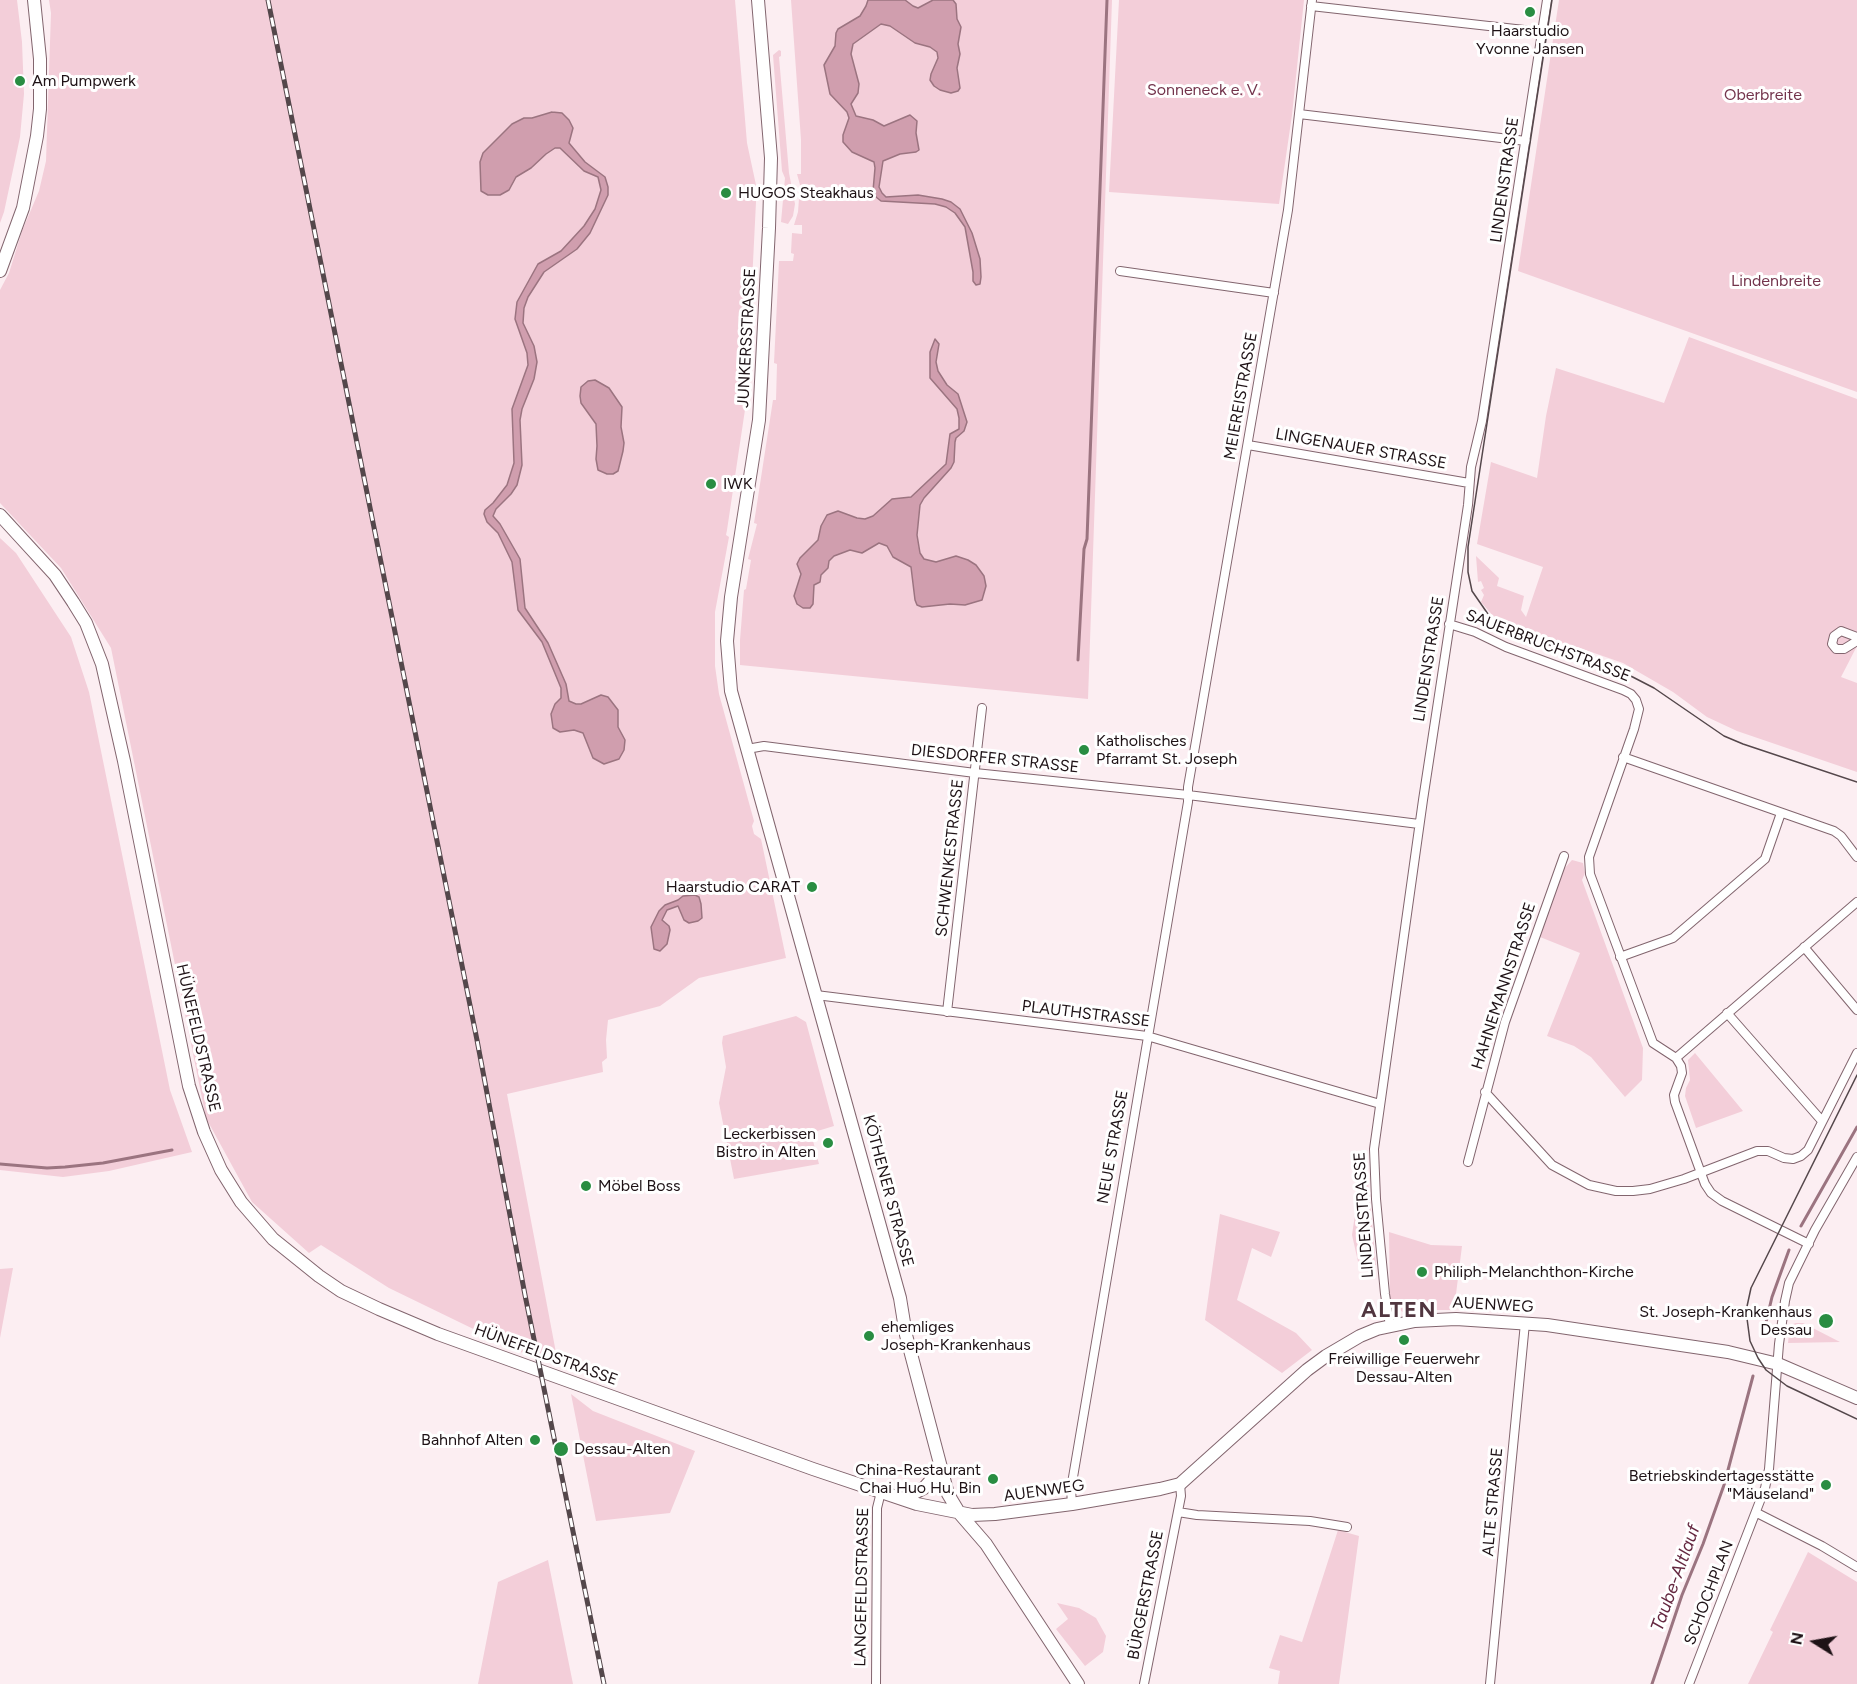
<!DOCTYPE html>
<meta charset="utf-8">
<style>
body{margin:0}
#map{position:relative;width:1857px;height:1684px;overflow:hidden;background:#fceef2;font-family:Figtree,sans-serif}
canvas{display:block}
.north{position:absolute;left:1785px;top:1612px;width:60px;height:60px;-webkit-text-stroke:4px #fff;paint-order:stroke;rotate:281deg;font-size:16px;font-weight:700;line-height:24px;text-align:center;color:#1e1216}
.north::after{content:'';display:block;margin:auto;width:21px;height:27px;background:#1e1216;clip-path:polygon(50% 0,100% 100%,50% 72%,0 100%)}
</style>
<div id="map">
<canvas width="1857" height="1684"></canvas>
<div class="north">N</div>
</div>
<script>
const ctx = document.querySelector('canvas').getContext('2d');
ctx.lineJoin = 'round';
function paint(path, color) { ctx.fillStyle = color; ctx.fill(path, 'evenodd'); }
const toPath = rows => new Path2D(rows.map(r => 'M' + r).join(''));
function strokePath(path, color, width, dash) { ctx.strokeStyle = color; ctx.lineWidth = width; ctx.lineCap = dash ? 'butt' : 'round'; ctx.setLineDash(dash || []); ctx.stroke(path); }
function drawText(font, color, halo, rows, align = 'center') {
  ctx.font = font + ' Figtree,sans-serif'; ctx.lineWidth = 6; ctx.setLineDash([]); ctx.textBaseline = 'middle'; ctx.strokeStyle = halo; ctx.fillStyle = color; for (const [text, x, y, turn = 0] of rows) {
    ctx.save(); ctx.translate(x, y); ctx.rotate((+turn || 0) * Math.PI / 180); ctx.textAlign = isNaN(turn) ? turn : align; if (halo) ctx.strokeText(text, 0, 0); ctx.fillText(text, 0, 0); ctx.restore();
  }
}
paint(toPath([
 [0,0,17,0,22,42,24,94,20,137,4,212,0,223],
 [49,0,735,0,747,143,756,185,756,202,746,403,727,530,726,535,729,537,715,612,715,666,719,694,754,821,752,826,754,834,761,839,786,958,699,978,660,1006,608,1020,606,1040,607,1058,602,1062,603,1072,507,1094,557,1358,527,1355,389,1288,321,1245,309,1253,252,1202,206,1118,111,648,61,568,0,503,0,290,9,273,22,231,39,191,46,161,51,13],
 [791,0,1112,0,1088,699,740,665,740,640,744,590,746,589,751,560,748,559,757,524,754,523,773,400,776,400,777,364,774,363,779,261,793,261,794,254,791,253,792,233,802,234,802,225,794,225,798,212,800,185,797,174,801,174,801,140],
 [1119,0,1304,0,1292,115,1279,204,1109,192],
 [1559,0,1857,0,1857,392,1518,271],
 [779,50,781,51,781,56,779,57,789,173,795,204,793,216,788,224,781,222,785,178,782,171,773,55],
 [1689,337,1857,399,1857,646,1841,677,1857,683,1857,772,1737,731,1707,717,1673,692,1623,663,1568,644,1547,641,1530,636,1506,626,1494,617,1481,602,1484,595,1481,590,1484,588,1481,581,1478,582,1476,556,1499,578,1497,586,1524,596,1521,610,1526,617,1543,567,1477,544,1491,462,1537,478,1546,416,1556,368,1664,403],
 [0,538,16,553,71,637,89,692,170,1090,192,1152,109,1171,63,1177,0,1170],
 [1572,860,1583,863,1585,873,1582,880,1643,1048,1642,1080,1625,1097,1591,1057,1574,1046,1547,1036,1580,953,1540,937,1564,869],
 [796,1016,806,1022,834,1126,811,1133,819,1164,734,1179,719,1103,726,1067,722,1043,723,1036],
 [1695,1053,1743,1111,1696,1128,1685,1096,1686,1088,1690,1080,1688,1060],
 [1363,1160,1366,1161,1376,1265,1359,1266,1352,1235],
 [1220,1214,1280,1232,1271,1257,1252,1248,1237,1300,1296,1333,1312,1350,1282,1373,1205,1320],
 [1389,1232,1431,1245,1462,1246,1454,1310,1436,1310,1405,1314,1390,1302],
 [13,1268,0,1338,0,1269],
 [1796,1323,1803,1323,1840,1342,1788,1343,1790,1325],
 [571,1394,593,1411,695,1451,670,1513,596,1521],
 [1338,1530,1359,1536,1339,1684,1278,1684,1280,1671,1269,1668,1280,1635,1302,1642],
 [1808,1552,1857,1582,1857,1684,1748,1684,1773,1632,1770,1630],
 [548,1560,573,1684,478,1684,498,1582],
 [1057,1603,1079,1608,1096,1618,1106,1636,1103,1652,1085,1666,1056,1629,1068,1619]
]), '#f3ced9');
const water = toPath([
 [868,0,905,0,913,6,918,8,933,0,953,0,956,4,957,19,961,27,958,44,960,54,957,68,960,88,958,91,951,93,940,90,934,86,930,80,931,74,938,58,937,52,930,47,915,43,890,26,881,24,853,44,851,54,859,84,858,93,851,104,856,116,873,120,884,126,910,115,917,121,916,133,919,150,916,152,900,154,883,161,879,187,882,193,886,197,918,195,942,199,951,202,960,209,972,233,980,259,981,277,980,284,976,285,973,281,973,272,965,227,955,213,946,207,935,204,881,201,876,197,873,191,875,168,874,162,852,152,843,142,843,135,849,118,847,112,830,94,824,65,835,46,836,33,838,29,860,16,866,6,868,0],
 [552,112,562,113,569,120,573,128,569,143,585,162,605,177,608,187,608,195,590,233,577,249,544,272,528,297,524,308,523,323,534,346,537,362,534,379,522,409,520,420,522,465,517,485,511,494,496,509,493,516,500,524,520,559,525,608,548,643,566,684,569,701,576,704,581,704,601,695,608,697,618,710,618,727,625,740,624,750,619,759,604,764,593,758,583,733,574,730,560,732,553,728,551,714,555,704,561,698,561,688,542,642,518,610,512,562,498,533,487,522,484,514,485,510,493,503,507,485,514,463,512,409,528,365,527,353,515,319,517,302,538,264,561,251,584,226,595,209,601,190,598,177,584,171,560,148,555,148,546,154,531,168,516,177,509,190,500,195,488,195,481,191,480,162,483,153,512,124,524,118,532,118,552,112],
 [935,339,939,344,936,362,938,371,947,385,958,394,967,422,964,431,956,438,955,442,954,462,951,468,924,498,920,505,917,535,920,553,924,559,936,562,956,556,968,560,976,565,984,576,986,586,982,600,965,605,950,604,922,607,917,605,915,600,911,567,893,557,887,546,879,543,862,553,850,550,834,556,829,561,828,568,821,575,820,582,814,585,813,604,810,608,803,608,797,604,794,596,801,574,797,564,800,558,818,540,821,526,827,515,838,511,857,518,865,519,873,516,892,499,911,497,946,464,950,434,959,429,959,418,957,409,930,378,930,352,935,339],
 [595,380,609,388,622,407,621,427,624,443,623,451,618,471,613,474,607,474,598,470,596,459,597,446,596,424,581,403,580,396,581,387,588,381,595,380],
 [695,895,699,897,701,904,702,918,698,921,689,923,684,920,678,906,667,910,662,920,669,926,670,930,667,944,660,951,654,949,651,927,659,911,665,905,678,900,683,896,695,895]
]);
paint(water, '#d09eae');
strokePath(water, '#9b7480', 1.5);
strokePath(toPath([
 [1078,660,1084,549,1087,539,1107,0],
 [0,1164,47,1168,65,1167,103,1163,172,1150],
 [1801,1226,1857,1127],
 [1763,1335,1772,1297,1789,1250],
 [1652,1684,1682,1595,1703,1544,1724,1485,1753,1376]
]), '#9b7480', 3);
const street = toPath([
 [1311,6,1542,32],
 [1299,114,1526,141],
 [1120,271,1274,293],
 [1248,445,1469,483],
 [1449,624,1475,632,1506,647,1623,690,1631,694,1636,700,1639,709,1634,729,1589,857,1590,874,1653,1043,1676,1058,1681,1066,1682,1073,1674,1095,1675,1102,1705,1184,1711,1193,1722,1201,1809,1244],
 [1857,637,1841,631,1834,636,1832,644,1836,649,1844,649,1857,641],
 [747,749,764,746,975,773,1188,795,1419,824],
 [1623,757,1834,831,1841,836,1857,857],
 [1804,947,1857,1010],
 [1620,957,1673,938,1765,859,1781,813],
 [816,995,1147,1036,1380,1104],
 [947,1012,982,708],
 [1727,1013,1822,1121],
 [1676,1058,1857,902],
 [1485,1092,1552,1165,1589,1185,1616,1191,1633,1191,1650,1189,1684,1179,1757,1151,1768,1151,1784,1158,1793,1159,1801,1156,1808,1150,1857,1053],
 [1468,1162,1505,1022,1564,856],
 [1390,1326,1385,1294,1376,1199,1374,1149,1423,800,1468,505,1471,467,1482,421,1547,0],
 [1072,1504,1071,1489,1188,802,1188,787,1288,210,1312,0],
 [1178,1512,1197,1515,1310,1521,1347,1527],
 [1757,1513,1822,1546,1857,1567],
 [876,1684,877,1508,881,1492],
 [1144,1684,1181,1496,1180,1484],
 [1490,1684,1525,1323],
 [1689,1684,1765,1488,1769,1469,1779,1344,1785,1301,1789,1283,1815,1230,1857,1157]
]);
const secondary = toPath([
 [758,0,771,158,769,228,759,420,731,597,727,641,731,691,900,1298,906,1335,948,1494,960,1514,986,1544,1078,1684],
 [0,271,23,208,37,136,40,109,40,59,34,0],
 [0,515,55,575,73,602,86,623,102,664,124,761,189,1086,204,1132,221,1170,241,1202,273,1239,319,1276,341,1291,379,1309,438,1334,813,1469,917,1504,972,1515,995,1514,1072,1504,1160,1489,1180,1484,1307,1370,1326,1356,1360,1336,1377,1329,1415,1321,1456,1319,1547,1325,1728,1352,1778,1364,1857,1398],
 [903,1499,924,1488,934,1477,940,1464]
]);
strokePath(street, '#82656e', 10);
strokePath(secondary, '#82656e', 14);
strokePath(street, '#fff', 8);
strokePath(secondary, '#fff', 12);
strokePath(toPath([
 [1552,0,1468,547,1468,572,1472,591,1490,617,1512,631,1623,672,1654,688,1724,736,1743,744,1857,782],
 [1857,1075,1751,1288,1746,1311,1750,1341,1758,1358,1766,1370,1787,1386,1857,1419]
]), '#54474b', 1.5);
const rail = toPath([
 [268,0,477,1040,525,1295,604,1684]
]);
strokePath(rail, '#54474b', 5);
strokePath(rail, '#fff', 3, [9]);
for (const [x, y, r, color] of [
 [1530,12,6,"#298d42"],
 [20,81,6,"#298d42"],
 [726,193,6,"#298d42"],
 [711,484,6,"#298d42"],
 [1084,750,6,"#298d42"],
 [812,887,6,"#298d42"],
 [828,1143,6,"#298d42"],
 [586,1186,6,"#298d42"],
 [1422,1272,6,"#298d42"],
 [1826,1321,8,"#298d42"],
 [869,1336,6,"#298d42"],
 [1404,1340,6,"#298d42"],
 [535,1440,6,"#298d42"],
 [561,1449,8,"#298d42"],
 [993,1479,6,"#298d42"],
 [1826,1485,6,"#298d42"]
]) { const dot = new Path2D(); dot.arc(x, y, r, 0, 2 * Math.PI); ctx.fillStyle = color; ctx.fill(dot); strokePath(dot, '#fff', 2); }
drawText('16px', '#1e1216', '#fff', [
 ["Haarstudio",1530,31,"center"],
 ["Yvonne Jansen",1530,49,"center"],
 ["Am Pumpwerk",32,81],
 ["HUGOS Steakhaus",738,193],
 ["IWK",723,484],
 ["Katholisches",1096,741],
 ["Pfarramt St. Joseph",1096,759],
 ["Haarstudio CARAT",800,887,"right"],
 ["Leckerbissen",816,1134,"right"],
 ["Bistro in Alten",816,1152,"right"],
 ["Möbel Boss",598,1186],
 ["Philiph-Melanchthon-Kirche",1434,1272],
 ["St. Joseph-Krankenhaus",1812,1312,"right"],
 ["Dessau",1812,1330,"right"],
 ["ehemliges",881,1327],
 ["Joseph-Krankenhaus",881,1345],
 ["Freiwillige Feuerwehr",1404,1359,"center"],
 ["Dessau-Alten",1404,1377,"center"],
 ["Bahnhof Alten",523,1440,"right"],
 ["Dessau-Alten",574,1449],
 ["China-Restaurant",981,1470,"right"],
 ["Chai Huo Hu, Bin",981,1488,"right"],
 ["Betriebskindertagesstätte",1814,1476,"right"],
 ["\"Mäuseland\"",1814,1494,"right"]
], 'left');
drawText('16px', '#73344c', '#fff', [
 ["Sonneneck e. V.",1204,90],
 ["Oberbreite",1763,95],
 ["Lindenbreite",1776,281]
]);
drawText('16px', '#1e1216', '#fff', [
 ["LINDENSTRASSE",1505,180,-82],
 ["JUNKERSSTRASSE",747,338,-87],
 ["MEIEREISTRASSE",1241,396,-80],
 ["LINGENAUER STRASSE",1361,449,10],
 ["SAUERBRUCHSTRASSE",1548,646,21],
 ["LINDENSTRASSE",1429,659,-81],
 ["DIESDORFER STRASSE",995,759,6],
 ["SCHWENKESTRASSE",950,858,-84],
 ["HAHNEMANNSTRASSE",1504,986,-72],
 ["PLAUTHSTRASSE",1086,1014,7],
 ["HÜNEFELDSTRASSE",198,1038,77],
 ["NEUE STRASSE",1113,1147,-80],
 ["KÖTHENER STRASSE",888,1191,75],
 ["LINDENSTRASSE",1364,1215,-94],
 ["AUENWEG",1493,1305,3],
 ["HÜNEFELDSTRASSE",546,1355,20],
 ["AUENWEG",1044,1491,-8],
 ["ALTE STRASSE",1493,1502,-85],
 ["LANGEFELDSTRASSE",862,1587,-89],
 ["SCHOCHPLAN",1709,1593,-69],
 ["BÜRGERSTRASSE",1146,1595,-79]
]);
drawText('italic 18px', '#652840', '#fff', [
 ["Taube-Altlauf",1676,1578,-70]
]);
ctx.letterSpacing = '1.5px';
drawText('bold 22px', '#51363f', '#fff', [
 ["ALTEN",1399,1311]
]);
ctx.letterSpacing = '0px';
</script>
